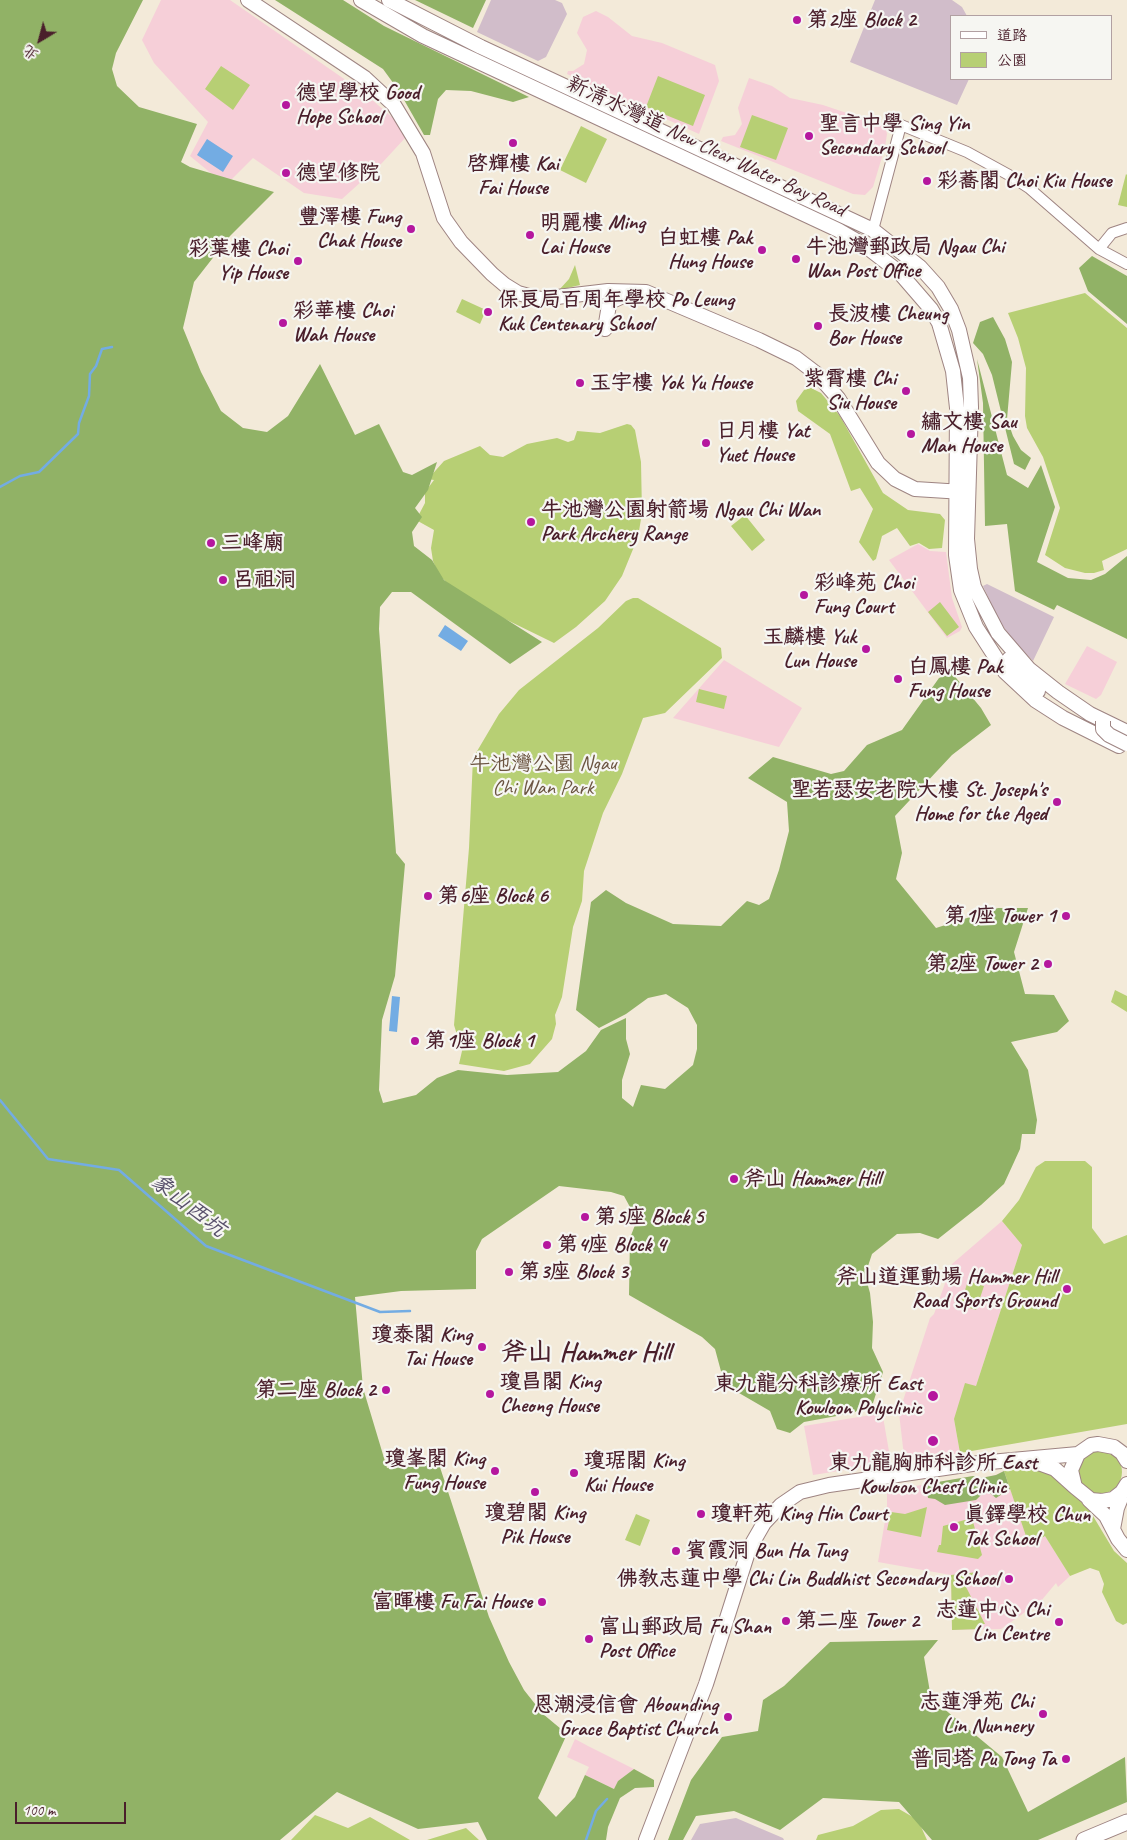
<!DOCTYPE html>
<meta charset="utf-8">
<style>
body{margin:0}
#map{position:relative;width:1127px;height:1840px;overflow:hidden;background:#f3ead9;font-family:Caveat,"LXGW WenKai TC",sans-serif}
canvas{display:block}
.legend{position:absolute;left:950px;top:15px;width:162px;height:65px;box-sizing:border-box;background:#f6f6f2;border:1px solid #b1a0a2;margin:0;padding:6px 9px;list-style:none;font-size:15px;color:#4a1f2b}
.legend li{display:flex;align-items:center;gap:10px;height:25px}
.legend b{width:25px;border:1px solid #b1a0a2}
.north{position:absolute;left:15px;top:15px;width:50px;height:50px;-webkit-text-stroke:4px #f6f6f2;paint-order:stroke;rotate:217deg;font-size:14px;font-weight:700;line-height:20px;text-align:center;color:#4a1f2b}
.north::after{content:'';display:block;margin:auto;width:18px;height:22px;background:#4a1f2b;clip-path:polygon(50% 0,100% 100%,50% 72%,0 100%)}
.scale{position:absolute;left:15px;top:1802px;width:111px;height:22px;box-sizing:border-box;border:2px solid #4a1f2b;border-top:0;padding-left:6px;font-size:15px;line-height:18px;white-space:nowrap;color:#4a1f2b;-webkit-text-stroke:4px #f6f6f2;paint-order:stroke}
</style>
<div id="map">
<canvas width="1127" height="1840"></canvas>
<ul class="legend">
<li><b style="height:6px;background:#fff"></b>道路</li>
<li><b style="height:14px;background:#b7cf74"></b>公園</li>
</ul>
<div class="north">北</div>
<div class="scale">100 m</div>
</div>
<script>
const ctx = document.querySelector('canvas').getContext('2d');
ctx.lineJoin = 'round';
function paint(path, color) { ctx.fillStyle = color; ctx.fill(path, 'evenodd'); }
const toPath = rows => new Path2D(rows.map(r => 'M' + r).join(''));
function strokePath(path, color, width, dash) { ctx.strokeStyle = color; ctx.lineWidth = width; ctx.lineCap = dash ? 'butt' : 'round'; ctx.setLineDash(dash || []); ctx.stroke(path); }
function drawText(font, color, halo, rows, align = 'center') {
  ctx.font = font + ' Caveat,"LXGW WenKai TC",sans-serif'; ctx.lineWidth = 4.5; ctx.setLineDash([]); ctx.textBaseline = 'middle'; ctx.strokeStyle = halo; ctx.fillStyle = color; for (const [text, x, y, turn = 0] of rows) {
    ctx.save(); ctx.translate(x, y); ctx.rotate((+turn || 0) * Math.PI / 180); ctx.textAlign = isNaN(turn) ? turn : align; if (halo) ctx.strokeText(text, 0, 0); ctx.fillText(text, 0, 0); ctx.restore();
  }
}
paint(toPath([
 [161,0,230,0,363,92,394,119,406,137,382,163,342,199,304,193,253,158,228,183,218,179,190,156,208,122,154,63,142,40],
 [596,11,608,17,632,36,662,43,715,65,719,81,699,134,567,74,568,71,573,71,584,64,587,50,577,33,583,17],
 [749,78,772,86,790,98,823,105,885,126,887,134,885,147,873,187,865,195,853,194,721,141,723,137,735,135,742,124,738,108],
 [918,544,930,551,946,552,952,598,962,627,960,631,947,638,889,560],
 [1087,646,1117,662,1101,695,1096,699,1065,684],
 [724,660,802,708,779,747,673,718],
 [1002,1221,1022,1245,976,1386,954,1419,960,1453,911,1461,904,1456,899,1413,930,1318,934,1314,952,1264],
 [882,1411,891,1463,813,1475,804,1426,871,1415],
 [1004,1471,1029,1544,1045,1536,1070,1576,1058,1587,1056,1583,1041,1601,1001,1629,952,1630,951,1575,878,1562,887,1509,887,1491,973,1476,981,1478,996,1475],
 [575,1739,588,1746,634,1769,618,1781,614,1789,585,1775,589,1767,567,1757]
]), '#f6cfd8');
paint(toPath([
 [491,0,555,0,562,3,567,14,546,57,538,61,477,32],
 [875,0,952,0,962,7,967,16,951,16,951,79,969,79,957,105,850,62],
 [987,584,1054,617,1033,661,1012,639,998,619,983,586],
 [736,1818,783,1838,784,1840,691,1840,700,1824]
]), '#d1bdca');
paint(toPath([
 [221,66,250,85,233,110,205,89],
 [658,76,705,95,693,126,646,107],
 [752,115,788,128,776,160,740,147],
 [581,126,607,139,586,183,560,170],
 [1126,174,1127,175,1127,207,1118,205],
 [575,265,580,285,559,290,569,279],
 [1085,293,1127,328,1127,549,1102,561,1104,570,1094,573,1085,573,1065,568,1045,555,1060,508,1043,457,1027,428,1025,416,1026,368,1018,338,1008,313],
 [462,299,486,310,480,324,456,312],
 [811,388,821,393,840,416,883,493,908,510,940,514,945,520,942,548,929,549,919,543,910,546,897,528,882,536,876,559,873,561,859,542,873,509,860,488,851,491,830,434,798,411,796,401,804,390],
 [627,424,631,425,635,430,641,462,642,513,638,537,622,576,605,601,576,627,554,643,464,599,439,575,433,561,431,548,434,530,416,520,425,503,425,492,434,480,428,479,444,461,480,446,490,455,503,457,527,444,557,438,568,442,574,440,577,431,600,433],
 [745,515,765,540,752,551,731,526],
 [633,598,638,598,721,648,722,658,665,713,643,718,622,774,603,813,584,871,582,901,573,927,562,997,555,1015,556,1024,552,1039,530,1064,504,1071,459,1064,462,1051,454,1025,469,848,473,758,499,714,519,690,598,628,626,601],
 [940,602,959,627,947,636,928,612],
 [699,689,727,696,724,709,696,702],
 [1115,990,1127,996,1127,1012,1111,1002],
 [1045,1161,1085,1161,1092,1167,1092,1228,1104,1244,1127,1235,1127,1424,960,1453,954,1419,965,1383,976,1386,1022,1245,1002,1221,1019,1200,1036,1167],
 [968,1281,984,1286,976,1310,960,1305],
 '1078 1472a22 22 0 1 1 44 0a22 22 0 1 1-44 0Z',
 [1032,1467,1060,1479,1090,1511,1114,1551,1127,1563,1127,1623,1123,1625,1116,1621,1102,1592,1104,1584,1099,1571,1090,1568,1070,1576,1045,1536,1029,1545,1004,1471],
 [927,1507,921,1537,887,1530,891,1512,905,1514],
 [636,1514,650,1520,640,1546,625,1540],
 [972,1518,982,1555,978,1559,937,1552,939,1545,941,1545,943,1526],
 [978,1572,979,1579,966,1587,985,1624,981,1624,981,1629,952,1630,951,1575],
 [899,1809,918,1820,927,1840,816,1840,818,1835,853,1826,881,1810],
 [315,1815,348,1828,370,1817,410,1840,291,1840],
 [466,1828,479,1840,427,1840]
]), '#b7cf74');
paint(toPath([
 [0,0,143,0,116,53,112,69,117,86,139,107,197,124,181,162,190,167,274,192,230,236,194,282,183,328,201,372,221,411,243,428,267,432,288,416,320,364,355,435,379,424,403,472,412,475,437,462,428,490,415,508,422,517,412,532,414,546,432,560,444,580,542,642,510,664,411,592,392,592,380,607,379,629,396,853,405,864,395,976,382,1020,379,1090,383,1103,416,1095,437,1078,458,1070,507,1075,558,1072,586,1051,601,1030,626,1018,626,1039,630,1054,622,1080,622,1098,633,1107,641,1085,665,1089,693,1065,697,1049,697,1025,688,1008,666,994,648,998,626,1014,599,1028,576,1010,591,902,606,890,626,903,673,924,721,926,747,901,759,905,769,899,779,870,789,831,787,802,748,778,773,757,831,774,844,771,867,745,902,730,939,678,952,673,981,708,991,725,952,755,895,816,902,853,896,879,936,928,998,908,1028,908,1014,952,1025,994,1054,995,1069,1021,1057,1032,1011,1042,1028,1070,1037,1120,1035,1134,1022,1134,1020,1149,1004,1184,981,1205,938,1239,920,1233,897,1234,872,1254,865,1275,870,1293,873,1322,872,1348,883,1372,873,1403,853,1413,804,1422,790,1433,777,1429,770,1411,739,1393,722,1375,715,1349,702,1337,629,1295,630,1238,637,1220,624,1196,611,1192,559,1186,482,1239,476,1251,476,1289,401,1291,355,1297,363,1388,387,1468,436,1455,489,1617,509,1662,524,1690,543,1714,567,1734,538,1798,556,1817,575,1797,585,1775,614,1789,618,1781,634,1769,654,1780,654,1787,635,1788,620,1798,608,1827,606,1840,487,1840,478,1822,418,1829,337,1792,280,1840,0,1840],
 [275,0,343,0,384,26,529,97,513,102,471,91,446,90,438,99,430,135,424,135,399,91,383,69],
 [415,0,486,0,473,28],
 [1092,256,1127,276,1127,324,1088,291,1079,268],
 [993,317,1005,339,1012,362,1007,419,1013,436,1021,450,1031,458,1025,470,1014,464,992,375,983,354,973,343,980,322],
 [977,359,1007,475,1028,488,1041,465,1055,507,1037,562,1068,578,1091,580,1105,574,1127,556,1127,639,1057,605,1054,610,1015,591,1007,524,985,526,983,403],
 [1004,1471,1010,1489,996,1498,986,1490,976,1500,945,1505,935,1499,928,1498,926,1484,973,1476,981,1478,996,1475],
 [938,1640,924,1657,931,1698,1002,1757,1028,1812,1125,1757,1127,1802,1038,1840,932,1840,899,1802,823,1798,780,1830,734,1811,696,1816,683,1840,668,1840,691,1780,722,1737,758,1731,763,1700,784,1686,830,1642]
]), '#91b266');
paint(toPath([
 [207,139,233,156,223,172,197,155],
 [445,625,468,641,461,651,438,636],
 [392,996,400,997,397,1032,389,1031]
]), '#73ace3');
strokePath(toPath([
 [0,487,20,476,39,472,78,434,79,423,89,396,90,374,96,366,102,349,112,347],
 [0,1100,48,1159,119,1170,206,1246,380,1312,410,1311],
 [586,1840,596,1811,607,1799]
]), '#73ace3', 2.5);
const minor = toPath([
 [873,230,901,125,967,152,1009,175,1029,188,1099,249,1127,264],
 [1099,249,1112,233,1127,228]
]);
const major = toPath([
 [248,0,365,78,394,105,423,153,444,218,461,242,492,274,505,285,518,293,540,299,608,291,646,292,759,340,796,358,817,374,838,398,878,463,895,479,915,489,963,492],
 [361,0,423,36,838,230,864,245,899,272,931,309,939,323,953,371,957,408,956,555,961,590,976,627,1005,672,1035,700,1063,718,1119,746],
 [389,0,481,47,873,230,920,267,938,287,951,309,959,330,970,378,971,407,967,539,970,569,974,587,998,633,1029,669,1058,692,1090,714,1127,732],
 [605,329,609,305,612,301,630,293],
 [1009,659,1038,691],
 [1030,1460,1055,1469,1075,1487],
 [1127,1461,1122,1453,1114,1447,1098,1444,1091,1445,1078,1454,1071,1470,1075,1487,1091,1500,1102,1501,1113,1499,1122,1492,1127,1484],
 [1089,1500,1106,1516,1118,1539,1127,1550],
 [1113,1529,1117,1508,1124,1491],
 [646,1840,706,1684,749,1549,764,1523,781,1505,800,1492,829,1485,979,1463,1078,1454]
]);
const highway = toPath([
 [1084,1840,1127,1822]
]);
strokePath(minor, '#9e8482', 12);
strokePath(major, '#9e8482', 16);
strokePath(highway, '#9e8482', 17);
strokePath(minor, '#fff', 10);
strokePath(major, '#fff', 14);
strokePath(highway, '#fff', 15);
const majorBridge = toPath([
 [1103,721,1103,729,1109,735,1127,744]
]);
strokePath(majorBridge, '#9e8482', 16, []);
strokePath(majorBridge, '#fff', 14);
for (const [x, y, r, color] of [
 [797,20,5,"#b5179e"],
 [286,105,5,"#b5179e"],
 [809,136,5,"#b5179e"],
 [513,143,5,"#b5179e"],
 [286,173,5,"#b5179e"],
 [927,181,5,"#b5179e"],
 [411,229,5,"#b5179e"],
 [530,235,5,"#b5179e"],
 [762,250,5,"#b5179e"],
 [796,259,5,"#b5179e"],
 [298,261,5,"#b5179e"],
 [488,312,5,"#b5179e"],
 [283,323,5,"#b5179e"],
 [818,326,5,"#b5179e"],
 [580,383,5,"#b5179e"],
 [906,391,5,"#b5179e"],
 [911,434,5,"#b5179e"],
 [706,443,5,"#b5179e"],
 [531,522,5,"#b5179e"],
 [211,543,5,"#b5179e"],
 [223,580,5,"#b5179e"],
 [804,595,5,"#b5179e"],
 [866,649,5,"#b5179e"],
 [898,679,5,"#b5179e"],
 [1057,802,5,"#b5179e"],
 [428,896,5,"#b5179e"],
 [1066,916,5,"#b5179e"],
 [1048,964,5,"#b5179e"],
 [415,1041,5,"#b5179e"],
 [734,1179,5,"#b5179e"],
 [585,1217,5,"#b5179e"],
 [547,1245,5,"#b5179e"],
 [509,1272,5,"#b5179e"],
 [1067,1289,5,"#b5179e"],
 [482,1347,5,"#b5179e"],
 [386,1390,5,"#b5179e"],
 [490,1394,5,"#b5179e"],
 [933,1396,6,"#b5179e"],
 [933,1441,6,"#b5179e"],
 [495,1471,5,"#b5179e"],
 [574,1473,5,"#b5179e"],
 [535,1492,5,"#b5179e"],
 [701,1514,5,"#b5179e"],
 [954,1527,5,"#b5179e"],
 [676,1551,5,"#b5179e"],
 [1009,1579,5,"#b5179e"],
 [542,1602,5,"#b5179e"],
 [786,1621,5,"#b5179e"],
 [1059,1622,5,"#b5179e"],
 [589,1639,5,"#b5179e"],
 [1043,1714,5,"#b5179e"],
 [728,1717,5,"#b5179e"],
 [1066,1759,5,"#b5179e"]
]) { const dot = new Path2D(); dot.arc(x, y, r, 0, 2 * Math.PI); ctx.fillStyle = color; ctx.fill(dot); strokePath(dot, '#f6f6f2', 2); }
drawText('bold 21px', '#4a1f2b', '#f6f6f2', [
 ["第2座 Block 2",807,20],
 ["德望學校 Good",296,93],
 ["Hope School",296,117],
 ["聖言中學 Sing Yin",819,124],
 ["Secondary School",819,148],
 ["啓輝樓 Kai",513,164,"center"],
 ["Fai House",513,188,"center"],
 ["德望修院",296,173],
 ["彩蕎閣 Choi Kiu House",937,181],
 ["豐澤樓 Fung",401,217,"right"],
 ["Chak House",401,241,"right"],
 ["明麗樓 Ming",540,223],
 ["Lai House",540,247],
 ["白虹樓 Pak",752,238,"right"],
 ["Hung House",752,262,"right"],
 ["牛池灣郵政局 Ngau Chi",806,247],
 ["Wan Post Office",806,271],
 ["彩葉樓 Choi",288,249,"right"],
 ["Yip House",288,273,"right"],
 ["保良局百周年學校 Po Leung",498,300],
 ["Kuk Centenary School",498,324],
 ["彩華樓 Choi",293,311],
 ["Wah House",293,335],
 ["長波樓 Cheung",828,314],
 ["Bor House",828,338],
 ["紫霄樓 Chi",896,379,"right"],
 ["Siu House",896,403,"right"],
 ["玉宇樓 Yok Yu House",590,383],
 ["繡文樓 Sau",921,422],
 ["Man House",921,446],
 ["日月樓 Yat",716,431],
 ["Yuet House",716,455],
 ["牛池灣公園射箭場 Ngau Chi Wan",541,510],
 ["Park Archery Range",541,534],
 ["三峰廟",221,543],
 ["呂祖洞",233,580],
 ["彩峰苑 Choi",814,583],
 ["Fung Court",814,607],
 ["玉麟樓 Yuk",856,637,"right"],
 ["Lun House",856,661,"right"],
 ["白鳳樓 Pak",908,667],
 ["Fung House",908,691],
 ["聖若瑟安老院大樓 St. Joseph's",1047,790,"right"],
 ["Home for the Aged",1047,814,"right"],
 ["第6座 Block 6",438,896],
 ["第1座 Tower 1",1056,916,"right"],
 ["第2座 Tower 2",1038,964,"right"],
 ["第1座 Block 1",425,1041],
 ["斧山 Hammer Hill",744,1179],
 ["第5座 Block 5",595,1217],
 ["第4座 Block 4",557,1245],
 ["第3座 Block 3",519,1272],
 ["斧山道運動場 Hammer Hill",1057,1277,"right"],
 ["Road Sports Ground",1057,1301,"right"],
 ["瓊泰閣 King",472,1335,"right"],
 ["Tai House",472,1359,"right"],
 ["瓊昌閣 King",500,1382],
 ["Cheong House",500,1406],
 ["東九龍分科診療所 East",922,1384,"right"],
 ["Kowloon Polyclinic",922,1408,"right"],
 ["第二座 Block 2",376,1390,"right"],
 ["瓊峯閣 King",485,1459,"right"],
 ["Fung House",485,1483,"right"],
 ["瓊琚閣 King",584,1461],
 ["Kui House",584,1485],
 ["東九龍胸肺科診所 East",933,1463,"center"],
 ["Kowloon Chest Clinic",933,1487,"center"],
 ["瓊碧閣 King",535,1513,"center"],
 ["Pik House",535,1537,"center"],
 ["瓊軒苑 King Hin Court",711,1514],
 ["真鐸學校 Chun",964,1515],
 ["Tok School",964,1539],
 ["賓霞洞 Bun Ha Tung",686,1551],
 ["佛教志蓮中學 Chi Lin Buddhist Secondary School",999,1579,"right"],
 ["富暉樓 Fu Fai House",532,1602,"right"],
 ["志蓮中心 Chi",1049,1610,"right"],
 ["Lin Centre",1049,1634,"right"],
 ["第二座 Tower 2",796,1621],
 ["富山郵政局 Fu Shan",599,1627],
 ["Post Office",599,1651],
 ["志蓮淨苑 Chi",1033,1702,"right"],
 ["Lin Nunnery",1033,1726,"right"],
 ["恩潮浸信會 Abounding",718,1705,"right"],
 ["Grace Baptist Church",718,1729,"right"],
 ["普同塔 Pu Tong Ta",1056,1759,"right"]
], 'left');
drawText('21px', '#4a1f2b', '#f6f6f2', [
 ["新清水灣道 New Clear Water Bay Road",706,147,25]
]);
drawText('21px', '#6b5441', '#f6f6f2', [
 ["牛池灣公園 Ngau",543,764],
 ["Chi Wan Park",543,788]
]);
drawText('italic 22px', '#58506b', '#f6f6f2', [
 ["象山西坑",188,1206,38]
]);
drawText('bold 26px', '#4a1f2b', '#f6f6f2', [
 ["斧山 Hammer Hill",586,1353]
]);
</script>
